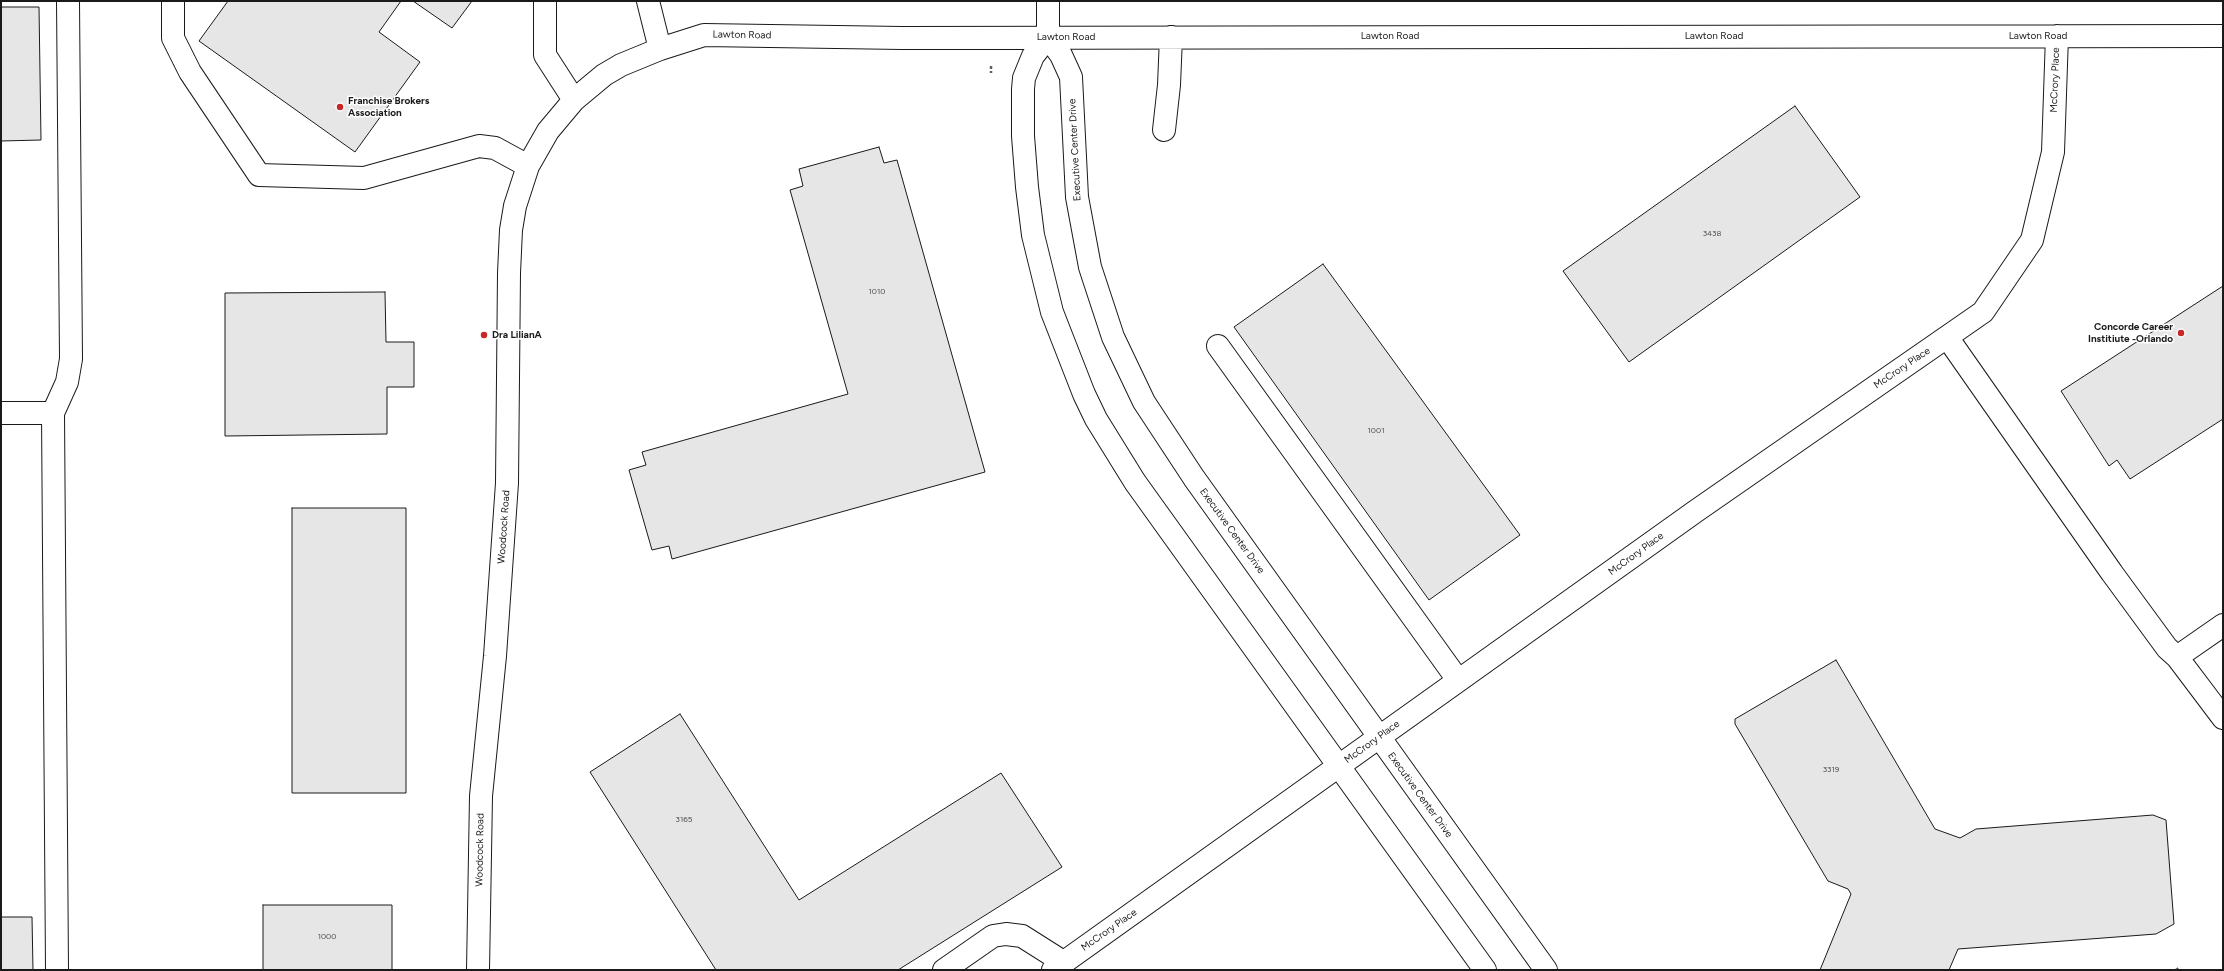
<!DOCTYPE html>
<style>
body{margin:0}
#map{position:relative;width:2224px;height:971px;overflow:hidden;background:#fff;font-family:Figtree,sans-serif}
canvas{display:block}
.frame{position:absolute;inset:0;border:2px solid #1a1a1a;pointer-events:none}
</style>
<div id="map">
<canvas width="2224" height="971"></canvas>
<div class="frame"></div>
</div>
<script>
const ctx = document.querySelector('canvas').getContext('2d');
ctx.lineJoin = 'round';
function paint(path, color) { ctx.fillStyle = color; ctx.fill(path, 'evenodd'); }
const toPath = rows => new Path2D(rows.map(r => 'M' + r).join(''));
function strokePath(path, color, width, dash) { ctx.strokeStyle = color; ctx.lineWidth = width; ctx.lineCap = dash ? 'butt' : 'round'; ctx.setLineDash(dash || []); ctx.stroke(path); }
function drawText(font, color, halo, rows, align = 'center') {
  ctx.font = font + ' Figtree,sans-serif'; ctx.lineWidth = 3; ctx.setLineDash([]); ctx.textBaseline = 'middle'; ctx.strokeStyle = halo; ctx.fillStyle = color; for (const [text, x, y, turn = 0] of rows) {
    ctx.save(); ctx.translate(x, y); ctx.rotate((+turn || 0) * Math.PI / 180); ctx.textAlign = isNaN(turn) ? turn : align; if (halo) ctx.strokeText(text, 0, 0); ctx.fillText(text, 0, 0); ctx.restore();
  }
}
const building = toPath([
 [228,1,401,1,379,32,420,62,355,152,199,41,228,1],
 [413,1,472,1,452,28,413,1],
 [1,7,39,7,41,140,1,141,1,7],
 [1795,106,1860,197,1629,362,1563,271,1795,106],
 [879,147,884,163,897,160,985,472,672,559,669,546,652,550,629,470,646,465,642,452,848,394,790,190,803,186,799,169,879,147],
 [1323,264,1520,535,1429,600,1234,327,1323,264],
 [2223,286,2223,419,2130,479,2117,460,2109,466,2061,391,2223,286],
 [385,292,386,342,414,342,414,387,387,387,387,434,225,436,225,293,385,292],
 [292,508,406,508,406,793,292,793,292,508],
 [1836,660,1935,829,1960,838,1976,829,2153,815,2166,820,2174,924,2156,934,1958,949,1949,970,1820,970,1851,894,1848,889,1828,881,1735,724,1735,719,1836,660],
 [680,714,799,900,1001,773,1062,867,898,970,716,970,590,772,680,714],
 [263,905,392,905,392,970,263,970,263,905],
 [1,917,32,917,33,970,1,970,1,917]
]);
paint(building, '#e6e6e6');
strokePath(building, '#1a1a1a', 1);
const minor = toPath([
 [173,1,173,38,190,72,259,175,364,178,479,146,495,148,528,166],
 [545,1,545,55,574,100],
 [648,1,660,49],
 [1048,1,1048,37,1033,56,1024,78,1023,89,1023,136,1027,187,1033,235,1052,312,1084,394,1096,419,1135,482,1485,970],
 [1048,37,1061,55,1071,77,1077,197,1090,267,1113,337,1144,402,1194,478,1546,970],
 [1164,130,1169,85,1171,37],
 [1947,337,2112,573,2167,648,2177,657,2223,718],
 [1218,346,1458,680],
 [1,413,53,413],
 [2177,657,2223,625],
 [57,970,53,413,67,382,71,359,68,1],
 [478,970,481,796,495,656,507,483,509,273,511,230,515,206,528,166,548,131,574,100,604,75,621,65,660,49,704,35,902,38,2223,36],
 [944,970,993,936,1006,934,1022,936,1063,962],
 [1053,970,1696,511,1983,312,2032,240,2053,152,2057,36]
]);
strokePath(minor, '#1a1a1a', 24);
strokePath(toPath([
 [991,66,991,73],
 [2176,970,2180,967]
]), '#5f5f5f', 2.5, [3, 2]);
strokePath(minor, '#fff', 22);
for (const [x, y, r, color] of [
 [340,107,4,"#c62828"],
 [2181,333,4,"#c62828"],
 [484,335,4,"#c62828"]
]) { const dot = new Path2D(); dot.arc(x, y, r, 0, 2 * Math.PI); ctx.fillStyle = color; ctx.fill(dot); strokePath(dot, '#fff', 1.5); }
drawText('8px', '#4d4d4d', null, [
 ["3438",1712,234],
 ["1010",877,292],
 ["1001",1376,431],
 ["3319",1831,770],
 ["3165",684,820],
 ["1000",327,937]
]);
drawText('10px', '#1a1a1a', '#fff', [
 ["Lawton Road",742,35,1],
 ["Lawton Road",1390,36],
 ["Lawton Road",1714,36],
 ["Lawton Road",2038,36],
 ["Lawton Road",1066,37],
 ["McCrory Place",2055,80,-88],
 ["Executive Center Drive",1075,150,-93],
 ["McCrory Place",1902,368,-34],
 ["Woodcock Road",504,527,-86],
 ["Executive Center Drive",1232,531,54],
 ["McCrory Place",1636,554,-36],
 ["McCrory Place",1372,742,-36],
 ["Executive Center Drive",1420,795,54],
 ["Woodcock Road",480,850,-89],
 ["McCrory Place",1109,930,-35]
]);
drawText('bold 10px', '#1a1a1a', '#fff', [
 ["Franchise Brokers",348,101],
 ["Association",348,113],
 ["Concorde Career",2173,327,"right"],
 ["Institiute -Orlando",2173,339,"right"],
 ["Dra LilianA",492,335]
], 'left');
</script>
